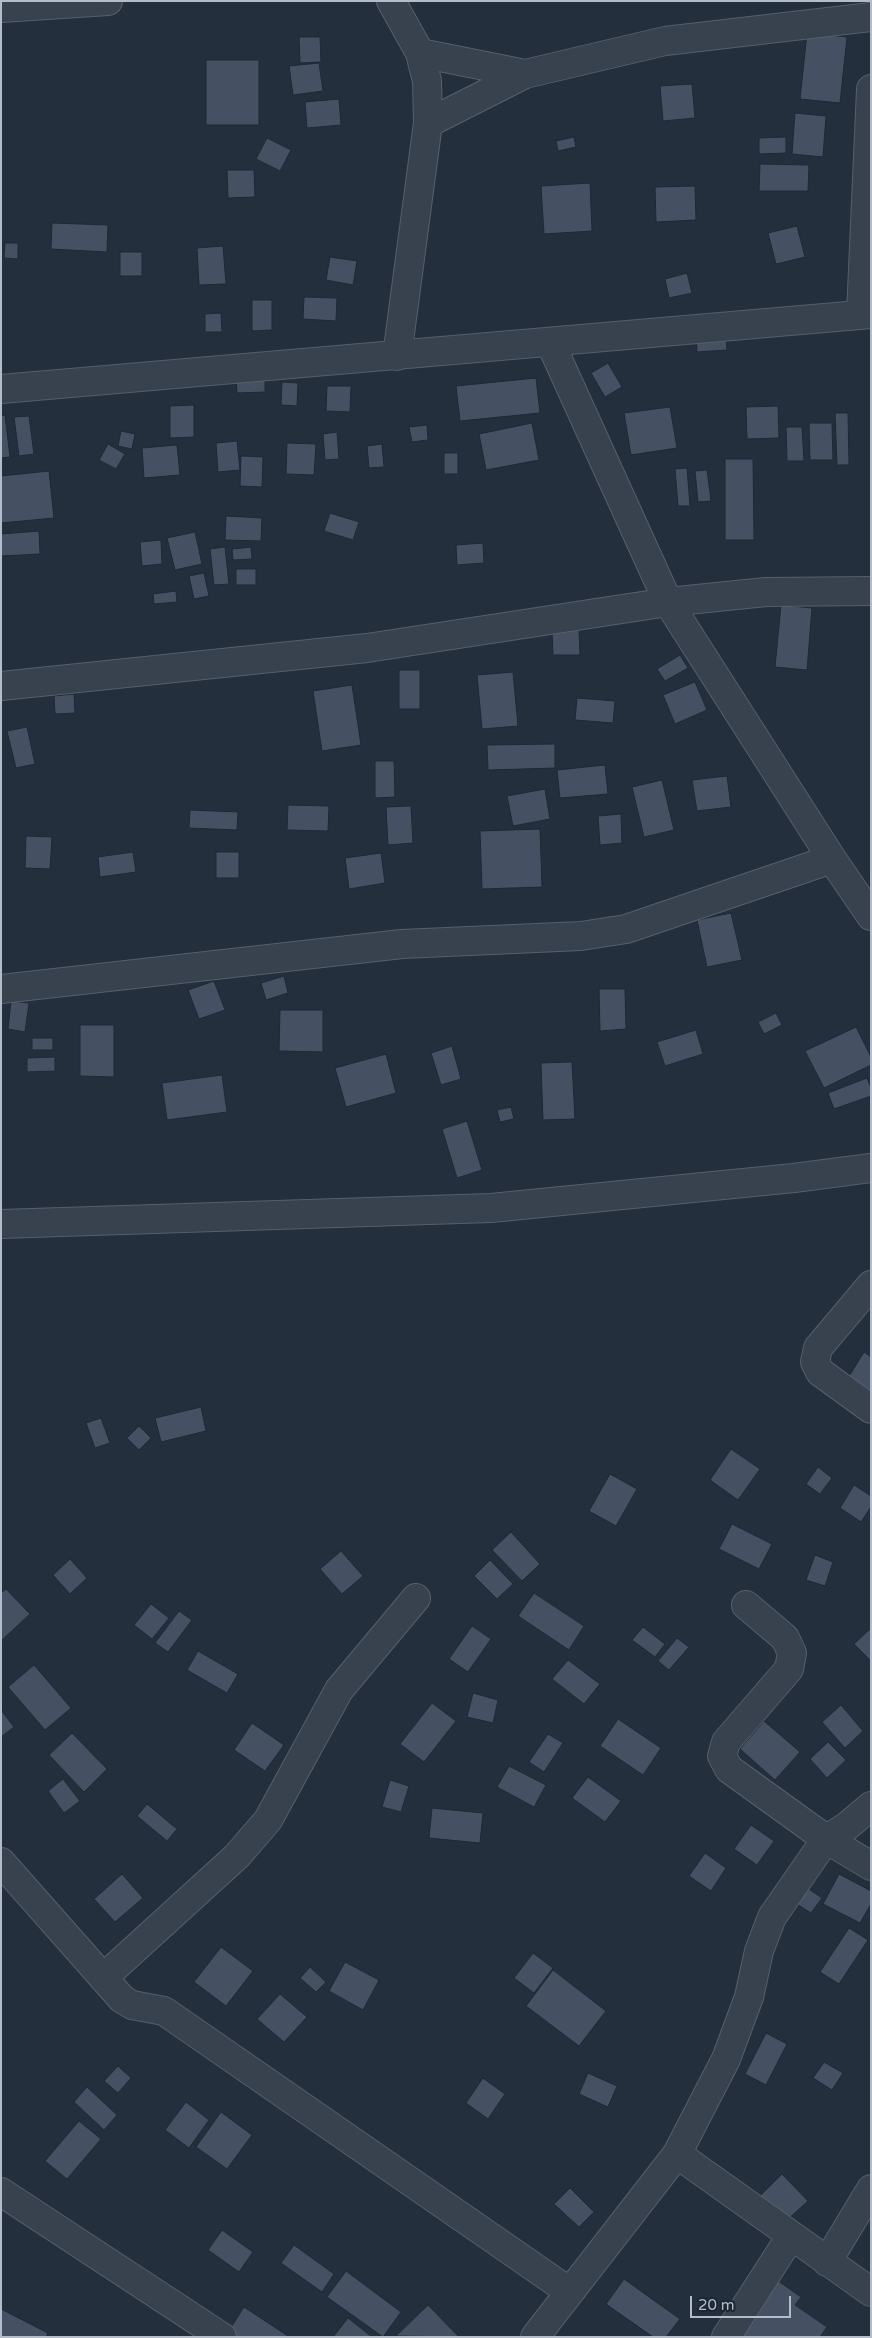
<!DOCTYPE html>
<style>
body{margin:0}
#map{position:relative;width:872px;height:2338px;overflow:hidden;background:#242f3e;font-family:"Varela Round",sans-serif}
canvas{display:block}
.frame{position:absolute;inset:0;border:2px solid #b4bcc9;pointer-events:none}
.scale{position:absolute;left:690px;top:2296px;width:101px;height:22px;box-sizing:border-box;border:2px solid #b4bcc9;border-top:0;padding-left:6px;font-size:15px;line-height:18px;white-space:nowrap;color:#b4bcc9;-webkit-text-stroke:4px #1d2633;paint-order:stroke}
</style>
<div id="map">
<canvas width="872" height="2338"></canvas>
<div class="frame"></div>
<div class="scale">20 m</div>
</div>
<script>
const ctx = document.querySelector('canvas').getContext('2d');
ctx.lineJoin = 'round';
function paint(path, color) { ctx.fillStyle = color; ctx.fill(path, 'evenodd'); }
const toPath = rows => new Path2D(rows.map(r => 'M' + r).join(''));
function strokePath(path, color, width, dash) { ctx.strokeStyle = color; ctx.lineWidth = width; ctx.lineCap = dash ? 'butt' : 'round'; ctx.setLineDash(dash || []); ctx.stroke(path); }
const building = toPath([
 [807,33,847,37,840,103,800,99,807,33],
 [299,37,320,37,321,62,300,63,299,37],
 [206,60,259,60,259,125,206,125,206,60],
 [319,63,323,91,293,95,289,66,319,63],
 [692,84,695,118,663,121,660,86,692,84],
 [339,99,341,125,307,128,305,102,339,99],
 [795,113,826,116,823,157,792,154,795,113],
 [574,137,576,147,558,151,556,141,574,137],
 [786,137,786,153,759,154,759,138,786,137],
 [267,138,291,150,280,171,256,159,267,138],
 [760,164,809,165,808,191,759,191,760,164],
 [227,170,254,170,255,197,228,198,227,170],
 [590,183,592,231,544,234,541,186,590,183],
 [695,186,696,220,656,222,655,187,695,186],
 [52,223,108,225,107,252,51,249,52,223],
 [797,226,805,257,776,264,768,233,797,226],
 [5,243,18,243,18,259,4,258,5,243],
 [223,246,226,284,199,285,197,248,223,246],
 [120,252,142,252,142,276,120,276,120,252],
 [330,257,357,261,353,285,326,280,330,257],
 [687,273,692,293,669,298,665,279,687,273],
 [304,297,337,298,336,321,303,319,304,297],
 [252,300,272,300,272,330,252,331,252,300],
 [221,313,222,332,205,332,205,314,221,313],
 [725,329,727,350,697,352,696,332,725,329],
 [608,363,622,387,605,397,591,373,608,363],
 [236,377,265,377,265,392,237,393,236,377],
 [536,378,540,413,460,421,456,386,536,378],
 [282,382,298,383,297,406,281,405,282,382],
 [327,386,351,386,350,412,326,411,327,386],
 [194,405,194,437,170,438,170,406,194,405],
 [778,406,779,438,747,439,746,407,778,406],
 [670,407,677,448,631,455,624,413,670,407],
 [835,413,848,413,849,465,837,465,835,413],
 [5,415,10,457,1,458,1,416,5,415],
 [29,416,34,454,19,456,14,417,29,416],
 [532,423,539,460,486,470,479,434,532,423],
 [809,423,832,423,833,460,810,460,809,423],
 [427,425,428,440,412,442,409,427,427,425],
 [786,427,802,427,804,461,787,461,786,427],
 [121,431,135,434,132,449,118,446,121,431],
 [337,432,339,459,325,460,323,434,337,432],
 [237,441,240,470,218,472,216,443,237,441],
 [287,443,316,444,314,475,286,474,287,443],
 [108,444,125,454,116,469,99,460,108,444],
 [382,444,384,467,369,468,367,446,382,444],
 [177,445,180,475,144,478,142,448,177,445],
 [444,453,458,453,458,474,444,474,444,453],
 [241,456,263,457,262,487,240,486,241,456],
 [725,459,753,459,754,540,725,540,725,459],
 [687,468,690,506,678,506,675,469,687,468],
 [707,470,711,501,698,502,695,471,707,470],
 [49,471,54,518,1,523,1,476,49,471],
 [330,513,359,522,353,540,324,531,330,513],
 [226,516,262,518,261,541,225,540,226,516],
 [39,531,40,554,1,556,1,534,39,531],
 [195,532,202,564,175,570,167,538,195,532],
 [161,540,162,564,142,566,140,542,161,540],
 [483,543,484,563,457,565,456,545,483,543],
 [225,547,229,584,214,585,210,549,225,547],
 [251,547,252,559,233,560,232,549,251,547],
 [236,569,256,569,256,585,236,585,236,569],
 [204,573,209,596,194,599,189,576,204,573],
 [176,591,177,602,154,604,153,594,176,591],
 [781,605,812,608,807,670,775,667,781,605],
 [552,630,579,630,580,655,553,655,552,630],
 [680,655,688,668,665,681,657,669,680,655],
 [399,670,420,670,420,709,399,709,399,670],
 [513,672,518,726,482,729,477,675,513,672],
 [695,682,707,710,675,724,663,695,695,682],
 [352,685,361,745,322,751,313,691,352,685],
 [74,694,75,713,55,714,54,696,74,694],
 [577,698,615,701,613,723,575,720,577,698],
 [27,727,35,764,16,768,7,731,27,727],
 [555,744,555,768,488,770,487,745,555,744],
 [375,761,394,761,395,797,375,798,375,761],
 [605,765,608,794,560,798,557,770,605,765],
 [727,776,731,807,697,811,692,780,727,776],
 [662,780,674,830,644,837,632,787,662,780],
 [545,789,550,819,513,826,507,796,545,789],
 [288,805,329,806,328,831,287,830,288,805],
 [411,806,413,843,388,845,386,807,411,806],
 [190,810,238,812,237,830,189,828,190,810],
 [621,814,622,843,600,845,598,816,621,814],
 [540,829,542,887,482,889,480,831,540,829],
 [26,836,52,837,50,869,25,868,26,836],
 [133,852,136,872,100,877,98,857,133,852],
 [216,852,239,852,239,878,216,878,216,852],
 [381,853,385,883,349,889,345,858,381,853],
 [731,913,742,960,707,967,697,920,731,913],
 [284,976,288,993,266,1000,261,983,284,976],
 [214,981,225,1010,199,1019,188,990,214,981],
 [599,989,625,989,626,1029,600,1031,599,989],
 [11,1001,29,1003,25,1032,8,1029,11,1001],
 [280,1010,323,1010,323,1052,279,1051,280,1010],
 [776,1013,782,1025,764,1034,758,1022,776,1013],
 [80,1025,114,1025,114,1077,80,1076,80,1025],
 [856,1027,871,1057,871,1065,824,1088,805,1051,856,1027],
 [696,1030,703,1054,665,1066,657,1042,696,1030],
 [32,1038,53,1038,53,1050,32,1050,32,1038],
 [452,1046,461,1079,441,1085,431,1053,452,1046],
 [386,1054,396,1093,346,1107,335,1068,386,1054],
 [55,1057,55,1071,27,1072,27,1058,55,1057],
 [572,1062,575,1119,543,1120,541,1063,572,1062],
 [222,1075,227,1112,167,1120,162,1083,222,1075],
 [867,1078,871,1088,871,1096,834,1109,828,1093,867,1078],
 [511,1107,514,1119,500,1122,497,1110,511,1107],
 [467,1121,482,1170,457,1178,442,1129,467,1121],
 [864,1352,871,1357,871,1392,848,1378,864,1352],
 [201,1407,206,1431,161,1442,155,1418,201,1407],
 [101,1418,110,1443,95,1448,86,1423,101,1418],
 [139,1426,151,1438,139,1450,127,1438,139,1426],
 [731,1449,760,1469,738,1500,710,1480,731,1449],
 [818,1467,832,1478,820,1494,806,1484,818,1467],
 [610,1474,637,1489,616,1526,589,1511,610,1474],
 [854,1485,871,1496,871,1507,861,1522,840,1508,854,1485],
 [732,1524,772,1544,759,1569,719,1549,732,1524],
 [511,1532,540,1564,522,1581,492,1550,511,1532],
 [341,1551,363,1576,342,1594,320,1569,341,1551],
 [815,1555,833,1562,825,1586,806,1580,815,1555],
 [70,1559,87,1578,70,1594,53,1575,70,1559],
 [490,1560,513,1584,497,1599,474,1576,490,1560],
 [6,1589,30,1614,1,1641,1,1593,6,1589],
 [534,1593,584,1626,569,1650,518,1616,534,1593],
 [151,1604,169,1618,152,1639,134,1625,151,1604],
 [179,1611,192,1620,168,1652,155,1643,179,1611],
 [472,1626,491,1639,468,1672,449,1659,472,1626],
 [643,1627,665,1644,655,1657,632,1640,643,1627],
 [871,1628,871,1661,854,1644,871,1628],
 [677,1638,689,1647,669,1670,658,1661,677,1638],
 [198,1651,238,1674,227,1693,187,1670,198,1651],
 [568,1660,600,1684,584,1704,552,1679,568,1660],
 [34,1665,71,1708,45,1730,8,1687,34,1665],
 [473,1693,498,1700,493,1723,467,1717,473,1693],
 [432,1703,456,1721,424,1762,400,1744,432,1703],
 [841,1705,863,1731,845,1748,822,1722,841,1705],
 [1,1710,14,1727,1,1737,1,1710],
 [618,1719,661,1748,643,1775,600,1746,618,1719],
 [764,1721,800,1752,775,1780,740,1749,764,1721],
 [252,1723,284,1745,265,1771,234,1750,252,1723],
 [72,1733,107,1769,84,1792,49,1755,72,1733],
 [548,1734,563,1743,544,1772,529,1762,548,1734],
 [828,1742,846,1760,827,1778,810,1759,828,1742],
 [509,1766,546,1785,534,1807,497,1787,509,1766],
 [588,1777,621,1801,605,1822,572,1798,588,1777],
 [63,1779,80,1801,64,1813,48,1791,63,1779],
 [390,1780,409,1786,401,1812,382,1807,390,1780],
 [147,1804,177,1829,167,1841,137,1816,147,1804],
 [432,1808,483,1813,480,1843,429,1838,432,1808],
 [751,1825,774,1841,757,1865,734,1849,751,1825],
 [705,1853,726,1868,711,1891,689,1876,705,1853],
 [122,1874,143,1898,115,1922,94,1899,122,1874],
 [839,1874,871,1891,871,1904,860,1923,823,1904,839,1874],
 [800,1883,822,1898,811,1913,789,1899,800,1883],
 [849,1928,868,1940,839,1984,820,1972,849,1928],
 [221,1947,253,1971,226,2006,194,1982,221,1947],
 [533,1953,553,1968,534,1993,514,1978,533,1953],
 [345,1962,379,1980,363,2010,329,1991,345,1962],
 [310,1967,326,1982,316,1992,300,1978,310,1967],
 [553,1970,606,2011,579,2046,526,2006,553,1970],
 [280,1994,307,2017,284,2042,257,2019,280,1994],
 [766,2033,787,2044,766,2085,745,2074,766,2033],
 [824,2062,843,2073,832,2090,813,2078,824,2062],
 [118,2066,131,2078,118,2093,104,2081,118,2066],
 [588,2073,617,2086,608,2107,579,2094,588,2073],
 [483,2078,505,2094,488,2119,466,2103,483,2078],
 [87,2087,117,2115,104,2130,74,2102,87,2087],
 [186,2102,209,2120,189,2148,165,2130,186,2102],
 [221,2112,252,2135,227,2169,196,2147,221,2112],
 [79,2121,101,2139,67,2179,45,2161,79,2121],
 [782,2174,808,2201,785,2222,760,2196,782,2174],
 [570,2188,594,2212,579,2227,554,2204,570,2188],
 [222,2230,253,2252,239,2272,208,2250,222,2230],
 [294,2245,334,2274,322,2292,281,2263,294,2245],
 [346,2271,401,2312,383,2337,327,2297,346,2271],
 [774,2278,801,2297,795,2305,827,2327,820,2337,740,2337,774,2278],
 [624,2279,680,2319,666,2337,653,2337,606,2304,624,2279],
 [428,2305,459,2337,396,2336,428,2305],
 [244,2307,288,2336,288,2337,236,2337,228,2332,244,2307],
 [1,2309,48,2333,46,2337,1,2337,1,2309],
 [348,2318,372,2337,333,2337,348,2318]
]);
paint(building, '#455162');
strokePath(building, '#1f2835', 1);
const street = toPath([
 [391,1,420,53,427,81,428,123,397,356],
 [1,8,108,1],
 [420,53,525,74],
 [428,123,525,74,665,41,871,17],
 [861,314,871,89],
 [550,342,668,602,832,859,871,916],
 [1,389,871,314],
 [1,686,367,648,668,602,766,592,871,591],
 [1,989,402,944,581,936,626,929,832,859],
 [1,1224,491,1208,794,1178,871,1168],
 [871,1285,818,1348,815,1362,820,1372,871,1409],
 [746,1605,785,1638,792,1653,789,1669,726,1742,722,1756,729,1769,826,1839,871,1866],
 [1,1862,122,1999,132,2005,164,2011,570,2292],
 [103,1978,237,1856,268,1820,339,1690,416,1598],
 [677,2154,871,2292],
 [1,2192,222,2337],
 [827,2262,871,2189],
 [535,2337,677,2154,726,2059,749,1997,759,1951,772,1917,826,1839,846,1827,871,1806],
 [726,2337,791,2236]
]);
strokePath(street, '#565f6c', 30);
strokePath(street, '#38414e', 28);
</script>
